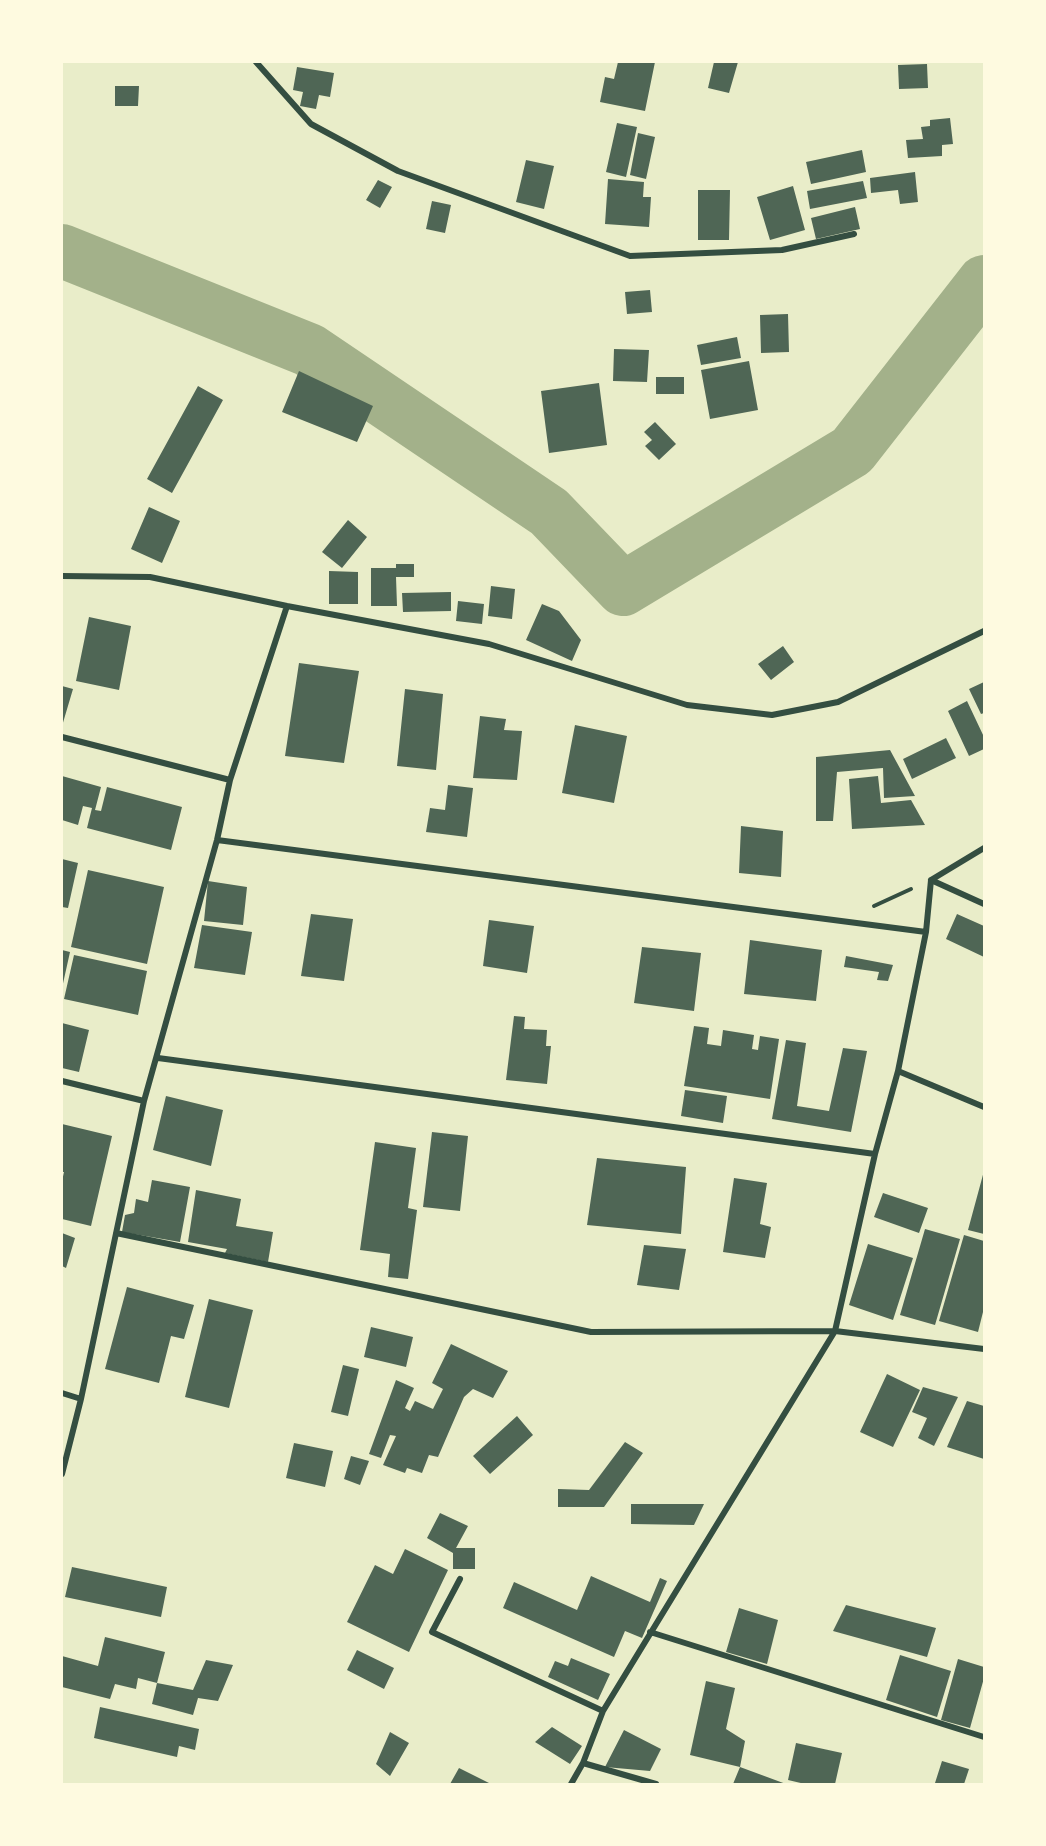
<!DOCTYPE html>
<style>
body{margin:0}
#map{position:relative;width:1046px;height:1846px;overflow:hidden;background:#e9edc9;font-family:"Public Sans",sans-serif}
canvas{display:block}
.frame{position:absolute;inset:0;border:63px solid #fefae0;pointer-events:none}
</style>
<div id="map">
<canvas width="1046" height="1846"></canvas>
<div class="frame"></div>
</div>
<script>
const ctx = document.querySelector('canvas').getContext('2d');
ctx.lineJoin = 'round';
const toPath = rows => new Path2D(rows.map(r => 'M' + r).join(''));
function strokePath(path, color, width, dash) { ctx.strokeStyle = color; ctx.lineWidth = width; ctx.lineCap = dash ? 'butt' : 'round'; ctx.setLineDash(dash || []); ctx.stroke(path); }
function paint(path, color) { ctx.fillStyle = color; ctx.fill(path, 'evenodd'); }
strokePath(toPath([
 [62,251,309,350,549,512,623,589,852,451,984,282]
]), '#a3b18a', 54);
paint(toPath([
 [618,62,655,62,645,111,600,102,605,77,614,79],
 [714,62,738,62,729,93,708,88],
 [927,64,928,88,899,89,898,65],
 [297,67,334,73,330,97,319,95,316,109,300,106,303,92,293,90],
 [115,86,139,86,138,106,115,106],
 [950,118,953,144,942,145,942,156,908,158,906,140,923,139,921,127,930,126,930,120],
 [617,123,637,127,626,177,606,172],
 [638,133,655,137,646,179,630,175],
 [862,150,866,172,811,184,806,162],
 [526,160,554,166,544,209,516,202],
 [915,172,918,202,900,204,898,190,871,193,870,178],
 [608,179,644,182,643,197,651,197,649,227,605,224],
 [378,180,392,187,380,208,366,200],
 [863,181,867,198,810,209,807,191],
 [793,186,805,230,770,240,757,197],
 [698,190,730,190,729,240,698,240],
 [432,201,451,205,445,233,426,229],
 [855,207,860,229,816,239,811,218],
 [650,290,652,312,627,314,625,292],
 [788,314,789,352,761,353,760,315],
 [737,337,741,358,701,365,697,345],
 [614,349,649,350,647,382,613,381],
 [749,361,758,410,710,419,701,370],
 [299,371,373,406,357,442,282,412],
 [656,377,684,377,684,394,656,394],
 [599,383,607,445,549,453,541,391],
 [198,386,223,400,172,493,147,479],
 [655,422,676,444,659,460,645,446,652,440,644,432],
 [149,507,180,521,162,563,131,549],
 [348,520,367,537,342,568,322,552],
 [396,564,414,564,414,577,396,577,397,606,371,606,371,568,396,568],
 [329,571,358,572,358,604,329,604],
 [491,586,515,589,512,619,488,616],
 [451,592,451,611,403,612,402,593],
 [458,601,484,604,482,624,456,621],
 [542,604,559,611,581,640,572,661,526,640],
 [89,617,131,626,119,690,76,681],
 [783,646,794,662,771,680,758,664],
 [299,663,359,671,344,763,285,756],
 [984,682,984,713,981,714,969,689],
 [62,686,73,689,62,726],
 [405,689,443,694,436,770,397,766],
 [967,701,984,737,984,749,969,756,948,711],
 [480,716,506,719,504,730,522,731,517,780,473,778],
 [575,725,627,736,614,803,562,793],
 [946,738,956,758,912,779,903,759],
 [890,750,915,796,884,798,883,768,837,772,833,821,816,821,816,757],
 [62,776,101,787,95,810,101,811,107,787,182,807,171,850,87,828,92,808,83,806,78,825,62,820],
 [878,776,881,803,911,800,925,825,852,829,849,779],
 [448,785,473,788,467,837,426,832,430,808,445,810],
 [741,826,783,831,781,877,739,873],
 [62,859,78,863,68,908,62,907],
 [88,870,164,887,147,964,71,947],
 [208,881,247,887,243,925,204,921],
 [311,914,353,919,344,981,301,976],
 [957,914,984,926,984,957,946,939],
 [489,920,534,926,527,973,483,966],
 [202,925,252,932,245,975,194,968],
 [750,940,822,950,816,1001,744,994],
 [642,947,701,953,694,1011,634,1003],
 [62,950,70,952,62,988],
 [74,955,147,971,138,1015,64,999],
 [846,956,893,965,888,981,877,980,879,972,844,967],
 [514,1016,525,1017,524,1029,547,1030,546,1046,551,1046,547,1084,506,1080],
 [62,1023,89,1030,79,1072,62,1068],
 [694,1026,709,1028,707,1044,721,1046,723,1030,754,1035,752,1049,758,1050,760,1036,779,1039,770,1099,684,1086],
 [786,1040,806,1043,797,1106,829,1111,843,1048,867,1051,851,1132,772,1119],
 [685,1090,727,1096,723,1123,681,1116],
 [166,1096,223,1110,211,1166,153,1150],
 [62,1124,112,1136,91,1226,62,1219,62,1181,64,1172,62,1172],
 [432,1132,468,1136,460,1211,423,1207],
 [375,1142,416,1148,408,1208,417,1210,408,1279,388,1277,390,1254,360,1250],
 [597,1158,686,1167,681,1234,587,1225],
 [984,1171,984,1234,968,1230],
 [734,1178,767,1183,760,1224,771,1227,765,1258,723,1252],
 [152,1180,190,1187,180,1242,122,1232,125,1215,134,1213,136,1199,148,1202],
 [196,1190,241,1199,236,1226,273,1232,268,1262,225,1253,227,1249,188,1242],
 [883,1193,928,1208,919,1233,874,1217],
 [925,1229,960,1239,935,1325,900,1315],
 [62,1233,75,1238,66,1268,62,1266],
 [964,1235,984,1241,984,1308,978,1332,939,1321],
 [868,1244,913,1258,893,1320,849,1305],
 [644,1245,686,1249,679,1290,637,1285],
 [127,1287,194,1305,184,1339,171,1336,159,1383,105,1369],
 [209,1299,253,1310,229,1408,185,1397],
 [371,1327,413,1337,406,1367,364,1357],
 [451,1344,508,1371,493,1398,473,1389,464,1397,438,1457,429,1455,422,1473,407,1468,405,1473,383,1465,396,1436,390,1435,381,1458,369,1454,396,1380,414,1388,405,1408,410,1411,415,1401,433,1409,443,1389,432,1383],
 [343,1365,359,1369,348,1416,331,1412],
 [887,1374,920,1390,893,1447,860,1432],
 [923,1387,958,1397,934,1446,918,1438,927,1418,912,1412],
 [967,1401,984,1406,984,1459,947,1447],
 [517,1416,533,1435,490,1474,473,1456],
 [625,1442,643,1453,604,1507,558,1507,558,1489,589,1490],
 [294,1443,333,1451,325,1487,286,1478],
 [351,1456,369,1461,360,1485,344,1479],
 [631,1504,704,1504,694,1525,631,1524],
 [440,1513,468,1526,456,1548,475,1548,475,1569,453,1569,453,1553,427,1538],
 [405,1549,448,1570,409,1652,347,1622,375,1565,393,1574],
 [72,1567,167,1587,161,1617,65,1597],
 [591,1576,650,1602,660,1578,667,1581,642,1638,625,1631,614,1657,503,1608,514,1582,577,1610],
 [846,1605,936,1628,927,1657,833,1631],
 [739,1608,778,1620,767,1664,726,1652],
 [105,1637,165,1652,157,1683,138,1678,136,1689,115,1684,110,1699,62,1687,62,1656,98,1666],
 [357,1650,394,1668,384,1689,347,1670],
 [900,1655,951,1671,937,1717,886,1700],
 [571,1658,610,1674,598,1700,548,1677,555,1661,568,1666],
 [958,1659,984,1667,984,1678,970,1728,941,1720],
 [206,1660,233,1665,218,1701,198,1698,193,1715,152,1704,157,1683,193,1690],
 [706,1681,735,1688,726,1729,745,1741,740,1767,690,1755],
 [100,1707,199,1729,195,1750,179,1746,177,1757,94,1738],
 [552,1727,582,1746,570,1764,535,1742],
 [624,1730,661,1749,650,1771,605,1767],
 [390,1732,409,1743,390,1776,376,1764],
 [796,1743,842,1753,835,1784,805,1784,788,1780],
 [942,1761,969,1769,964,1784,941,1784,935,1783],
 [740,1767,786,1784,733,1784],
 [459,1768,491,1784,450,1784]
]), '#4f6655');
strokePath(toPath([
 [874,906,911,889]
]), '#344e41', 4);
strokePath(toPath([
 [256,62,311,124,398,171,630,256,782,250,854,234],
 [62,576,150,577,287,606,489,644,687,705,772,715,838,702,984,631],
 [62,737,230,780],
 [217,840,926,932],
 [931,880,984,848],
 [931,880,984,904],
 [158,1058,875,1154],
 [898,1071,984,1107],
 [62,1081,144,1101],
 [116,1233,591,1332,835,1331,984,1349],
 [62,1393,81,1399],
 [62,1474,81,1399,144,1101,217,840,230,780,287,606],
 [460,1579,432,1632,603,1711],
 [650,1632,984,1737],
 [583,1763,656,1784],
 [571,1784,583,1763,603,1711,835,1331,875,1154,898,1071,926,932,931,880]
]), '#344e41', 6);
</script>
